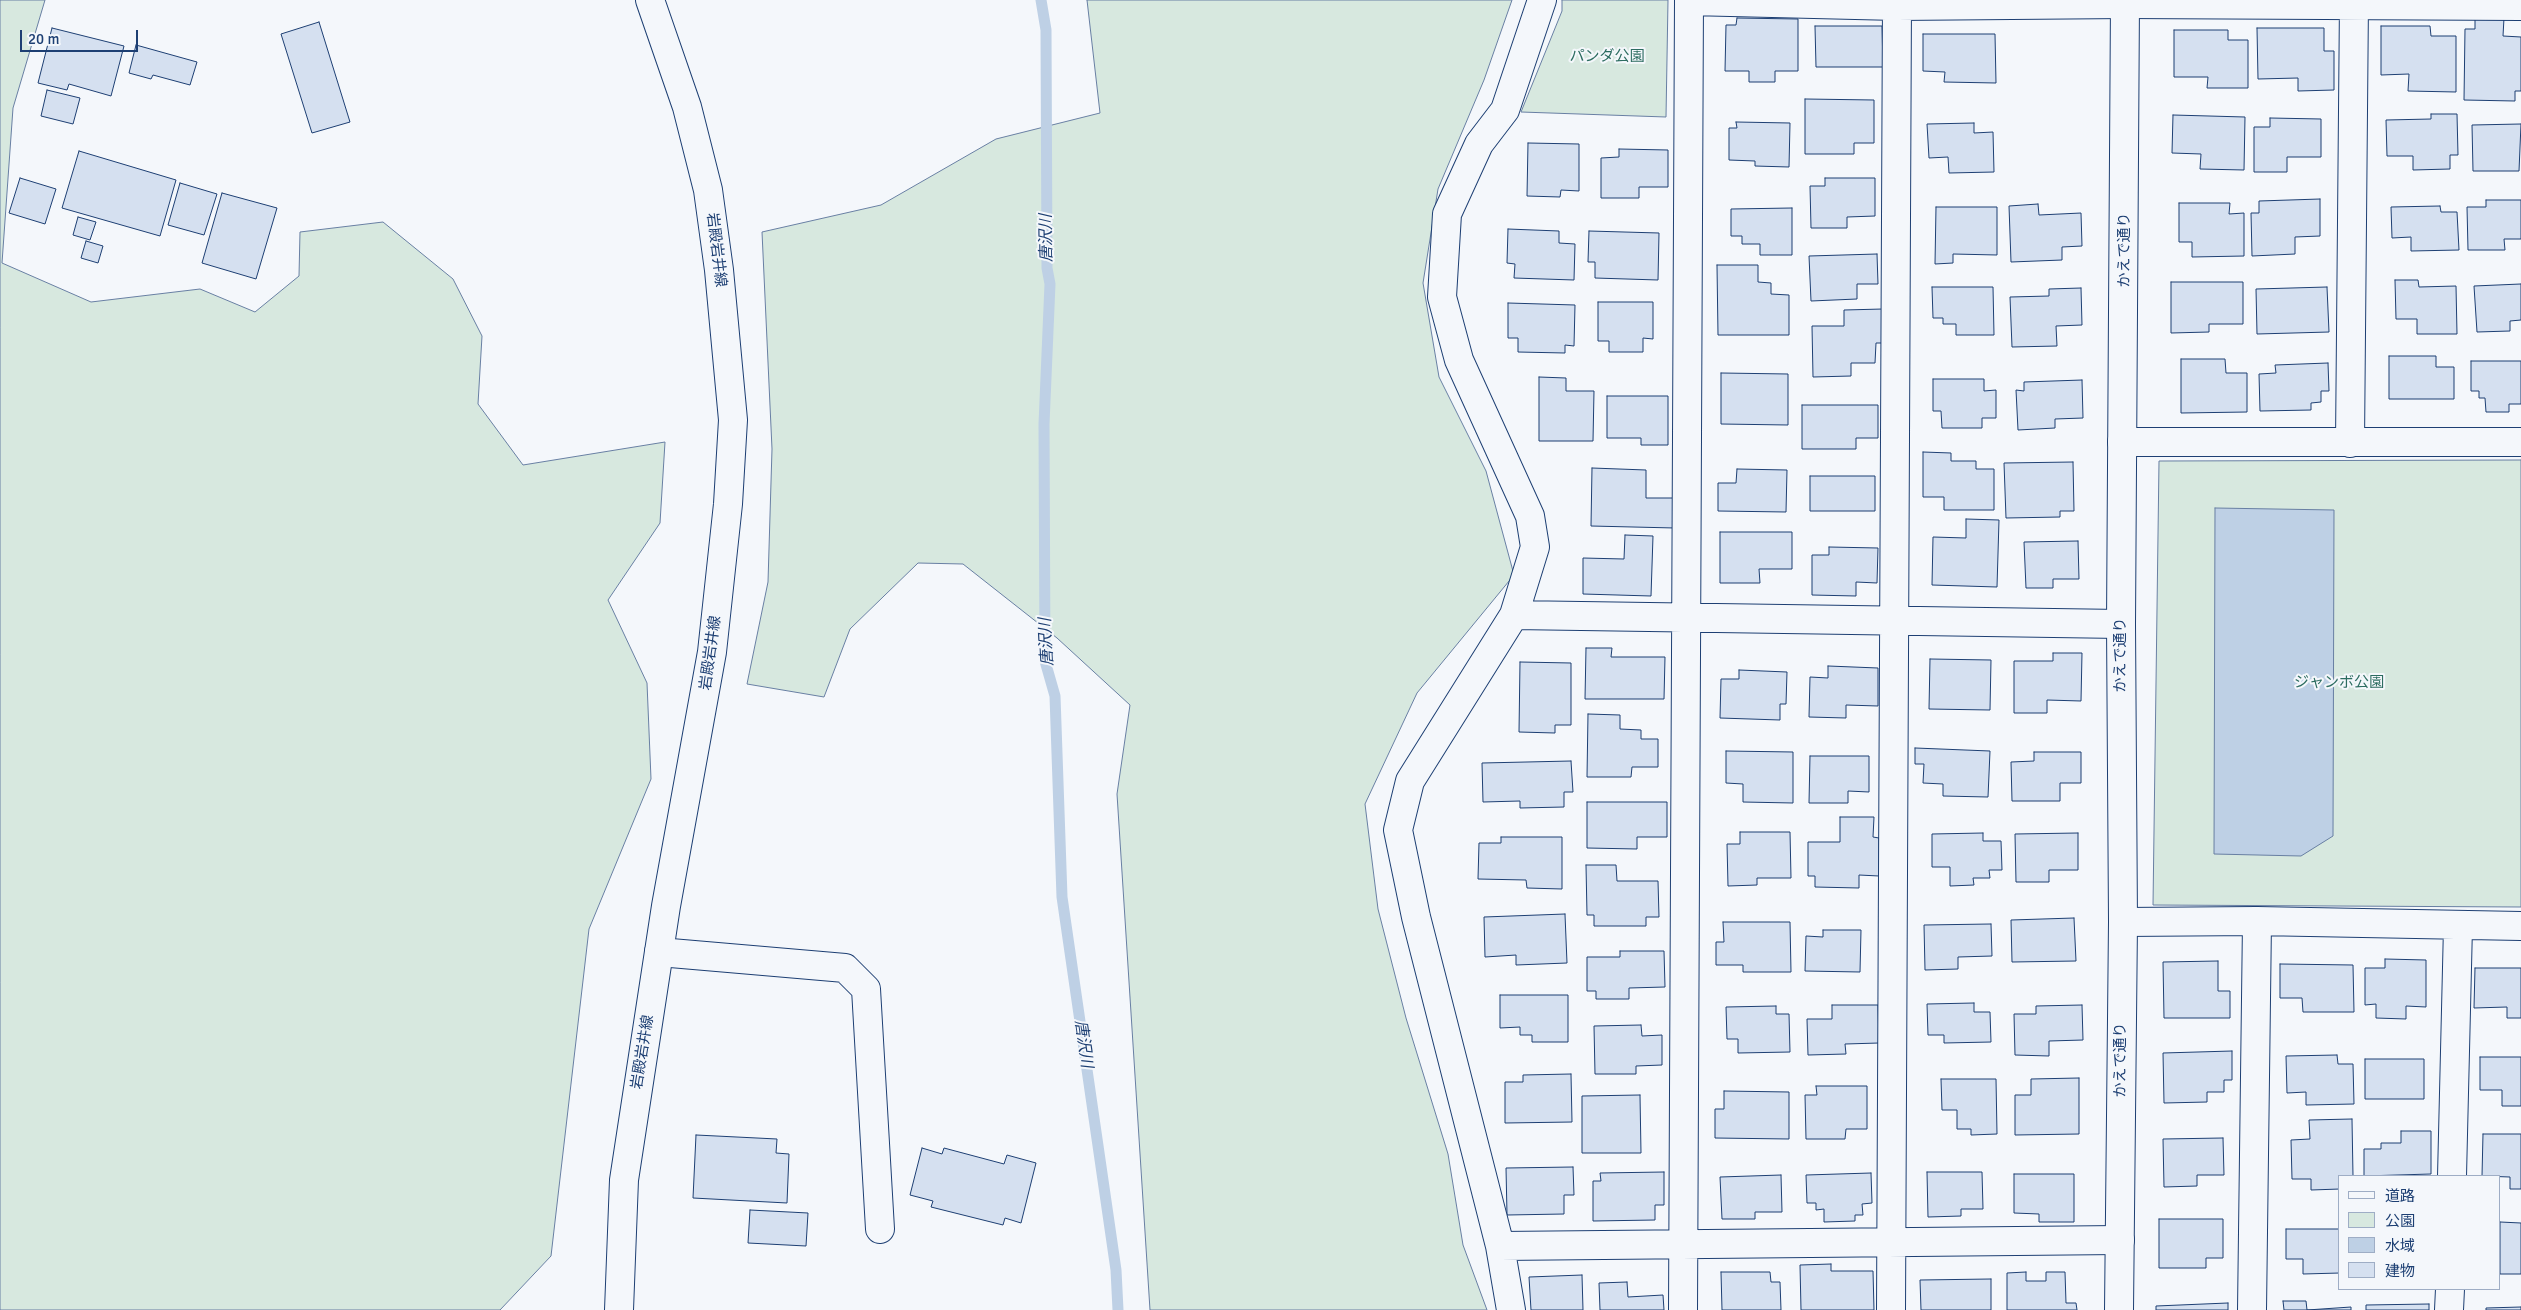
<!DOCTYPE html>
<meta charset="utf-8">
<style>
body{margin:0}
#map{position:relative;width:2521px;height:1310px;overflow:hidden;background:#f4f7fb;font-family:Signika,"Noto Sans JP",sans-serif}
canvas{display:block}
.legend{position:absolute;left:2338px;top:1175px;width:162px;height:115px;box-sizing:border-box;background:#f4f7fb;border:1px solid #9eadc5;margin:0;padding:6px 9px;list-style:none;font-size:15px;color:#1d3f73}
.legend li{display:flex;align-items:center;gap:10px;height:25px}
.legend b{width:25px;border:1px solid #9eadc5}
.scale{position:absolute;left:20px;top:30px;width:118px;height:22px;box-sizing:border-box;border:2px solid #1d3f73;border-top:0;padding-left:6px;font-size:15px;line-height:18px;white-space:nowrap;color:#1d3f73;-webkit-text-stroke:4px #f4f7fb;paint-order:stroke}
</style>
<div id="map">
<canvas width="2521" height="1310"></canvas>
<ul class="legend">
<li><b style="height:6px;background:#f4f7fb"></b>道路</li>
<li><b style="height:14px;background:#d7e8df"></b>公園</li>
<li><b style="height:14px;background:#bed0e5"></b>水域</li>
<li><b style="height:14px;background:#d5e0f0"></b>建物</li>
</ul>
<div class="scale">20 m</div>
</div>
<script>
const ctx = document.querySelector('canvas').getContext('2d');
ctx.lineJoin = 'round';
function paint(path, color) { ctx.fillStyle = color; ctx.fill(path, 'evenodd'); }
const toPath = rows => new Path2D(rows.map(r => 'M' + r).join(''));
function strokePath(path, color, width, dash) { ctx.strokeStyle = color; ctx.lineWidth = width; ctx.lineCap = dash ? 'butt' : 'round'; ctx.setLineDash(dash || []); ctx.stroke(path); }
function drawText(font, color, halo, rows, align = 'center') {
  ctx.font = font + ' Signika,"Noto Sans JP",sans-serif'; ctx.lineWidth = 4; ctx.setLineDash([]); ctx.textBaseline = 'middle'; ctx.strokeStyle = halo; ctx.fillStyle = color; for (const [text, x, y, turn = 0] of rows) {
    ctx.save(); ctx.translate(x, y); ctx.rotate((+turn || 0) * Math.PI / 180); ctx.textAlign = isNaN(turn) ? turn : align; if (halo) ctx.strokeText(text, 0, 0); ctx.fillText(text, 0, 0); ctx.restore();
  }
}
const green = toPath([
 [0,0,45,0,13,108,2,263,91,302,200,289,255,312,299,276,300,232,383,222,453,279,482,336,478,404,523,465,665,442,660,523,608,600,647,683,651,779,589,929,551,1256,500,1310,0,1310,0,0],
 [1087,0,1512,0,1484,80,1438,189,1423,283,1439,377,1486,471,1514,575,1417,693,1365,804,1378,909,1406,1018,1448,1154,1463,1245,1487,1310,1150,1310,1117,794,1130,705,1057,638,963,564,918,563,850,629,824,697,747,684,768,582,772,449,762,232,881,205,996,139,1100,113,1087,0],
 [1562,0,1668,0,1666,117,1521,112,1562,11,1562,0],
 [2521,460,2521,907,2153,905,2159,461,2521,460]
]);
paint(green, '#d7e8df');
strokePath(green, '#687fa3', 1);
const water = toPath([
 [2215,508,2334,510,2333,836,2301,856,2214,854,2215,508]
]);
paint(water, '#bed0e5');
strokePath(water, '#687fa3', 1);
strokePath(toPath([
 [1041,0,1046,30,1047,268,1050,284,1044,424,1045,661,1055,696,1062,897,1116,1270,1118,1310]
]), '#bed0e5', 11);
const building = toPath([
 [2475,17,2504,18,2503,36,2521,37,2521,91,2515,91,2515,101,2464,100,2465,29,2475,29,2475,17],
 [1737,18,1798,19,1798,71,1775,71,1775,82,1749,82,1749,71,1725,71,1726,25,1736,25,1737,18],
 [319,22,350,122,312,133,281,34,319,22],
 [1815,26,1882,26,1883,67,1816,67,1815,26],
 [2381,26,2430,26,2431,36,2456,36,2456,92,2408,91,2409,74,2381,75,2381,26],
 [52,28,124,46,111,96,69,84,67,90,38,83,52,28],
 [2257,28,2324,28,2324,51,2334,51,2334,90,2298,91,2298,78,2258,79,2257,28],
 [2174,30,2228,30,2228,40,2248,40,2248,88,2207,88,2208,77,2174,77,2174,30],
 [1923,34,1995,34,1996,83,1944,82,1945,72,1923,71,1923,34],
 [136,45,197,62,190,85,153,75,151,79,129,73,136,45],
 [47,90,80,98,73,124,41,116,47,90],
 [1805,99,1874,100,1874,143,1854,143,1854,154,1805,154,1805,99],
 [2431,114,2457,114,2458,155,2450,155,2450,169,2413,170,2413,156,2387,156,2386,120,2431,119,2431,114],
 [2173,115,2245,117,2244,170,2200,169,2201,154,2172,153,2173,115],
 [2270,118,2321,119,2321,157,2287,157,2287,172,2254,172,2254,127,2270,127,2270,118],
 [1736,122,1790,123,1789,167,1755,166,1755,161,1729,160,1729,128,1737,128,1736,122],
 [1974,123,1974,133,1993,132,1994,172,1949,173,1948,157,1929,158,1927,124,1974,123],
 [2521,124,2519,171,2473,171,2472,125,2521,124],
 [1528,143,1579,144,1579,191,1561,190,1560,197,1527,196,1528,143],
 [1619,149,1668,150,1668,187,1639,187,1639,198,1601,198,1601,158,1619,157,1619,149],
 [79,151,176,180,160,236,62,208,79,151],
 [20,178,56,189,45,224,9,213,20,178],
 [1825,178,1875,178,1875,216,1847,217,1847,228,1811,228,1810,186,1825,186,1825,178],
 [180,183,217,194,204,235,168,225,180,183],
 [222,193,277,208,256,279,202,263,222,193],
 [2320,199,2320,236,2295,237,2295,254,2252,256,2251,213,2259,213,2259,201,2320,199],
 [2486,200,2521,200,2521,239,2504,239,2505,250,2468,250,2467,207,2486,207,2486,200],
 [2179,203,2230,203,2229,214,2244,213,2244,256,2192,257,2192,242,2179,242,2179,203],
 [2038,204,2039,215,2081,213,2082,246,2062,247,2062,260,2011,262,2009,206,2038,204],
 [2440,206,2441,212,2457,212,2459,250,2411,251,2411,237,2392,238,2391,207,2440,206],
 [1936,207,1997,207,1997,255,1953,254,1953,263,1935,264,1936,207],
 [1792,208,1792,255,1760,255,1760,244,1742,244,1742,236,1731,236,1731,209,1792,208],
 [78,217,96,222,90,240,73,235,78,217],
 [1508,229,1559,231,1559,243,1575,244,1574,280,1514,278,1515,264,1507,263,1508,229],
 [1589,231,1659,233,1658,280,1595,278,1595,262,1588,262,1589,231],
 [86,241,103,246,98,263,81,258,86,241],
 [1877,254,1878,284,1857,284,1857,299,1811,301,1809,256,1877,254],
 [1717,265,1758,265,1758,282,1771,283,1771,294,1789,295,1789,335,1718,335,1717,265],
 [2395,280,2418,280,2419,287,2456,286,2457,334,2417,334,2417,319,2396,319,2395,280],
 [2171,282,2243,282,2243,324,2209,324,2209,332,2171,333,2171,282],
 [2521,284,2521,320,2510,321,2510,331,2477,332,2474,286,2521,284],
 [1932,287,1993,287,1994,335,1956,335,1956,324,1943,324,1943,318,1933,318,1932,287],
 [2327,287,2329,332,2257,334,2256,289,2327,287],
 [2081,288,2082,325,2056,326,2057,346,2012,347,2010,297,2049,296,2049,289,2081,288],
 [1598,302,1653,302,1653,339,1643,338,1643,352,1609,352,1609,341,1598,341,1598,302],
 [1508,303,1575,305,1574,346,1565,345,1565,353,1518,352,1518,338,1508,338,1508,303],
 [1883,309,1884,343,1876,343,1875,363,1851,363,1851,376,1813,377,1812,326,1844,326,1844,310,1883,309],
 [2389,356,2436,356,2436,367,2454,367,2454,399,2389,399,2389,356],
 [2181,359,2225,359,2226,373,2247,373,2247,412,2181,413,2181,359],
 [2471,361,2521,361,2521,404,2509,404,2509,412,2486,412,2485,398,2479,398,2479,391,2471,391,2471,361],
 [2328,363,2329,391,2321,391,2321,402,2311,403,2311,410,2260,411,2259,374,2276,373,2275,365,2328,363],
 [1721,373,1788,374,1788,425,1721,424,1721,373],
 [1539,377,1566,378,1566,391,1594,391,1593,441,1539,441,1539,377],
 [1933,379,1984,379,1984,391,1996,390,1996,418,1982,418,1982,428,1942,428,1941,411,1933,411,1933,379],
 [2082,380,2083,418,2055,419,2055,428,2018,430,2016,390,2024,391,2024,382,2082,380],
 [1607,396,1668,396,1668,445,1641,445,1641,438,1607,438,1607,396],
 [1802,405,1878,405,1878,438,1856,438,1856,449,1802,449,1802,405],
 [1923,452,1951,453,1951,461,1976,461,1976,469,1994,469,1994,510,1944,510,1944,497,1923,497,1923,452],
 [2073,462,2074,511,2060,511,2060,517,2006,518,2004,463,2073,462],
 [1592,468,1646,470,1646,498,1675,498,1675,528,1591,526,1592,468],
 [1737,469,1787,470,1786,512,1718,511,1718,483,1736,483,1737,469],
 [1810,476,1875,476,1875,511,1810,511,1810,476],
 [1966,519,1999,520,1997,587,1932,585,1933,537,1966,538,1966,519],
 [1720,532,1792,532,1792,569,1759,569,1760,583,1720,583,1720,532],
 [1625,535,1653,536,1651,596,1583,594,1583,558,1624,559,1625,535],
 [2078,541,2079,579,2053,579,2053,588,2026,588,2024,542,2078,541],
 [1829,547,1878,548,1877,583,1856,582,1856,596,1812,595,1812,555,1829,555,1829,547],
 [1586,648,1612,648,1611,657,1665,657,1664,699,1585,699,1586,648],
 [2053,653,2082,653,2081,701,2047,700,2047,713,2014,713,2014,661,2053,661,2053,653],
 [1930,659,1991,660,1990,710,1929,709,1930,659],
 [1520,662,1571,663,1571,725,1555,725,1555,733,1519,732,1520,662],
 [1828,666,1878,668,1878,706,1846,705,1846,718,1809,717,1810,677,1828,678,1828,666],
 [1739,670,1787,672,1786,704,1780,704,1780,720,1720,718,1721,679,1739,679,1739,670],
 [1588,714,1620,715,1620,729,1641,730,1641,739,1658,739,1658,767,1632,767,1631,777,1587,777,1588,714],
 [1915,748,1990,751,1988,797,1943,796,1943,784,1923,783,1924,764,1915,764,1915,748],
 [1726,751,1793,752,1793,803,1743,802,1743,784,1726,783,1726,751],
 [2034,752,2081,752,2081,783,2060,783,2060,801,2012,801,2011,762,2034,761,2034,752],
 [1810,756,1869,756,1869,792,1848,791,1848,803,1809,803,1810,756],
 [1571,761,1573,792,1564,792,1564,807,1520,808,1520,801,1483,802,1482,763,1571,761],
 [1587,802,1667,802,1667,837,1637,837,1637,849,1587,848,1587,802],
 [1840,817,1874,817,1873,837,1879,838,1879,876,1859,875,1859,888,1815,887,1815,876,1808,876,1808,842,1840,842,1840,817],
 [1740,832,1790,832,1791,878,1757,878,1757,885,1728,886,1727,844,1740,844,1740,832],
 [1983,833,1983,841,2001,841,2002,870,1989,870,1990,878,1973,878,1974,885,1950,886,1950,867,1932,867,1932,834,1983,833],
 [2078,833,2078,870,2049,870,2049,882,2016,882,2015,834,2078,833],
 [1501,837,1562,837,1562,889,1527,888,1526,880,1478,879,1479,843,1501,843,1501,837],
 [1586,865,1616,865,1617,881,1658,881,1659,917,1646,917,1646,926,1594,926,1594,915,1587,915,1586,865],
 [1565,914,1567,963,1516,965,1516,955,1485,957,1484,917,1565,914],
 [2074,918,2076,961,2012,962,2011,920,2074,918],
 [1723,922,1790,922,1791,972,1743,972,1743,965,1716,965,1716,942,1724,942,1723,922],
 [1991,924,1992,956,1958,957,1958,969,1925,970,1924,925,1991,924],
 [1823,930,1861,930,1860,972,1805,971,1806,936,1823,937,1823,930],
 [1620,951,1664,951,1665,987,1629,988,1629,999,1596,999,1596,991,1587,991,1587,957,1620,957,1620,951],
 [2385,959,2426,960,2426,1007,2406,1006,2406,1019,2376,1018,2376,1004,2365,1005,2365,968,2385,968,2385,959],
 [2218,961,2218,991,2230,991,2230,1018,2164,1018,2163,962,2218,961],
 [2280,964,2353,965,2354,1012,2303,1012,2302,998,2280,998,2280,964],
 [2475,968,2521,968,2521,1018,2507,1018,2507,1007,2474,1008,2475,968],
 [1500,995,1568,995,1568,1042,1532,1042,1532,1035,1520,1035,1520,1027,1500,1028,1500,995],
 [1974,1003,1974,1012,1990,1012,1991,1042,1944,1043,1944,1035,1928,1035,1927,1004,1974,1003],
 [1832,1005,1878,1005,1879,1043,1845,1044,1846,1054,1808,1055,1807,1019,1832,1019,1832,1005],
 [2082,1005,2083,1040,2049,1041,2049,1056,2015,1055,2014,1014,2036,1014,2036,1006,2082,1005],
 [1776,1006,1776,1014,1789,1014,1790,1052,1738,1053,1738,1039,1727,1039,1726,1007,1776,1006],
 [1641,1025,1642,1036,1662,1035,1662,1065,1636,1066,1636,1074,1595,1074,1594,1026,1641,1025],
 [2232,1051,2232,1080,2224,1080,2224,1092,2207,1092,2207,1102,2164,1103,2163,1053,2232,1051],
 [2337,1055,2338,1064,2353,1064,2354,1104,2306,1105,2306,1092,2287,1093,2286,1056,2337,1055],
 [2480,1057,2521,1057,2521,1106,2502,1106,2502,1090,2480,1090,2480,1057],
 [2365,1059,2424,1059,2424,1099,2365,1099,2365,1059],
 [1571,1074,1572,1122,1505,1123,1505,1082,1523,1082,1523,1075,1571,1074],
 [2079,1078,2079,1134,2015,1135,2015,1095,2031,1095,2031,1079,2079,1078],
 [1941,1079,1996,1079,1997,1134,1971,1135,1971,1129,1957,1129,1957,1110,1942,1110,1941,1079],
 [1816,1086,1867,1086,1867,1129,1846,1129,1845,1139,1806,1139,1805,1095,1817,1095,1816,1086],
 [1724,1091,1789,1092,1789,1139,1715,1138,1715,1109,1724,1109,1724,1091],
 [1640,1095,1641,1153,1582,1153,1582,1096,1640,1095],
 [2352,1119,2353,1176,2340,1176,2340,1189,2311,1190,2311,1179,2292,1179,2291,1140,2310,1139,2309,1120,2352,1119],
 [2401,1131,2431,1131,2431,1174,2364,1176,2364,1149,2381,1149,2381,1143,2401,1143,2401,1131],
 [2483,1134,2521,1134,2521,1189,2510,1189,2510,1177,2482,1176,2483,1134],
 [696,1135,777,1139,776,1153,789,1154,787,1203,693,1198,696,1135],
 [2223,1138,2224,1175,2197,1175,2197,1186,2164,1187,2163,1139,2223,1138],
 [922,1148,942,1154,944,1148,1004,1164,1007,1155,1036,1163,1021,1223,1005,1218,1003,1225,931,1207,933,1201,910,1195,922,1148],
 [1573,1167,1574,1195,1564,1195,1564,1214,1507,1215,1506,1168,1573,1167],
 [1664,1172,1664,1205,1655,1205,1655,1220,1593,1221,1593,1181,1601,1181,1600,1173,1664,1172],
 [1927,1172,1982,1172,1983,1209,1961,1209,1961,1216,1928,1217,1927,1172],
 [1871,1173,1872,1203,1862,1204,1863,1215,1855,1215,1855,1221,1824,1222,1824,1209,1816,1210,1816,1203,1807,1203,1806,1175,1871,1173],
 [2014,1174,2074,1174,2074,1222,2039,1222,2039,1214,2014,1213,2014,1174],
 [1781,1175,1782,1212,1755,1212,1755,1219,1722,1219,1720,1177,1781,1175],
 [750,1210,808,1213,806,1246,748,1243,750,1210],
 [2159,1219,2223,1219,2223,1258,2206,1258,2206,1268,2159,1268,2159,1219],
 [2500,1222,2521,1223,2521,1274,2500,1274,2500,1222],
 [2286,1229,2340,1229,2340,1273,2303,1274,2303,1259,2286,1259,2286,1229],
 [1831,1264,1831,1271,1873,1271,1874,1310,1801,1310,1800,1265,1831,1264],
 [1721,1272,1770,1272,1771,1282,1780,1282,1781,1310,1722,1310,1721,1272],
 [2026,1272,2026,1281,2046,1281,2046,1272,2065,1272,2066,1303,2076,1303,2077,1310,2007,1310,2007,1273,2026,1272],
 [1582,1275,1583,1310,1531,1310,1529,1277,1582,1275],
 [1991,1279,1991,1310,1921,1310,1920,1280,1991,1279],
 [1627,1282,1628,1297,1663,1295,1664,1310,1600,1310,1599,1283,1627,1282],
 [2283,1301,2306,1301,2307,1310,2351,1307,2351,1310,2284,1310,2283,1301],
 [2228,1303,2228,1310,2156,1310,2156,1306,2228,1303],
 [2429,1304,2429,1310,2366,1310,2366,1305,2429,1304],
 [2521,1307,2521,1310,2486,1310,2486,1308,2521,1307]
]);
paint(building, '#d5e0f0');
strokePath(building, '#1d3f73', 1);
const street = toPath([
 [1689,1,1897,6,2126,4,2521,6],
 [2122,442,2521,442],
 [2350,443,2354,0],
 [1514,615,2121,624],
 [2123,922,2257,921,2521,926],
 [659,952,845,968,866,989,880,1229],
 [2452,1176,2458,926],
 [1500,1246,2120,1240],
 [1511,1310,1500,1246,1416,917,1398,830,1410,781,1514,615,1535,547,1530,516,1459,360,1442,297,1447,214,1479,144,1505,110,1542,0],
 [1683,1310,1689,0],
 [1891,1310,1897,0],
 [2252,1310,2257,921],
 [2449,1310,2450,1289]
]);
const secondary = toPath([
 [619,1310,624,1180,666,906,712,652,728,504,733,420,719,270,708,190,687,107,650,0],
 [2119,1310,2123,922,2121,624,2125,0]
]);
strokePath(street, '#1d3f73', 30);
strokePath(secondary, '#1d3f73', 30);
strokePath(street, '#f4f7fb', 28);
strokePath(secondary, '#f4f7fb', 28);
drawText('15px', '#2c6c60', '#f4f7fb', [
 ["パンダ公園",1607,57],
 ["ジャンボ公園",2339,683]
]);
drawText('15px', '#1d3f73', '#f4f7fb', [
 ["岩殿岩井線",716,250,83],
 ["かえで通り",2125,250,-90],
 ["岩殿岩井線",711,653,-82],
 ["かえで通り",2121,655,-90],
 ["岩殿岩井線",643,1052,-81],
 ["かえで通り",2121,1060,-90]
]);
drawText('italic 16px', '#1d3f73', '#f4f7fb', [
 ["唐沢川",1047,238,-91],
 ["唐沢川",1047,642,-93],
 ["唐沢川",1083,1044,82]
]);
</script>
